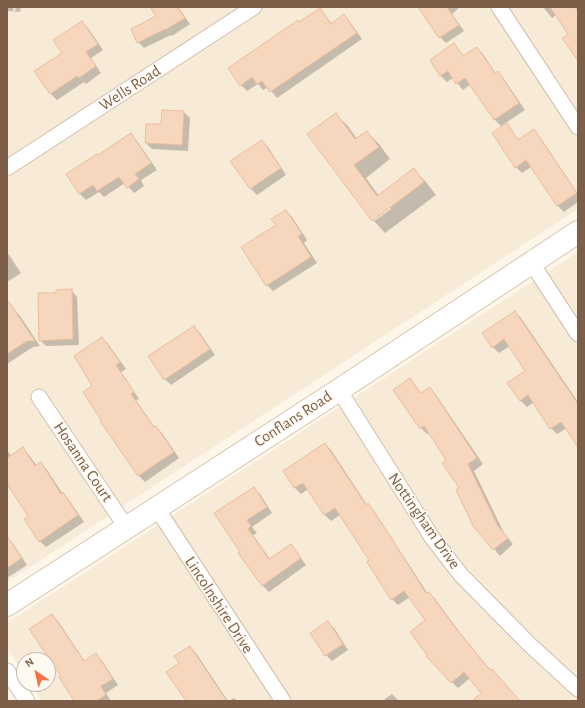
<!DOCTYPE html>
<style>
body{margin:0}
#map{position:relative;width:585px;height:708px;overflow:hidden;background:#fef7e9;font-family:"Alegreya Sans",sans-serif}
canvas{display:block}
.frame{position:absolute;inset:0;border:8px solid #7c5e49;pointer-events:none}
.north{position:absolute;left:16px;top:652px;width:40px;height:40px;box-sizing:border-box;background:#fffaf1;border:1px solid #cbbcae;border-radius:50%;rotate:326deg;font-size:11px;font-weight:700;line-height:16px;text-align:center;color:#7c5e49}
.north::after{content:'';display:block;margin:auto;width:14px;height:18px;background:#f07446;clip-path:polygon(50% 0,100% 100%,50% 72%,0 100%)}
</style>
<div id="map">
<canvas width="585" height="708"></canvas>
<div class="frame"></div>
<div class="north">N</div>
</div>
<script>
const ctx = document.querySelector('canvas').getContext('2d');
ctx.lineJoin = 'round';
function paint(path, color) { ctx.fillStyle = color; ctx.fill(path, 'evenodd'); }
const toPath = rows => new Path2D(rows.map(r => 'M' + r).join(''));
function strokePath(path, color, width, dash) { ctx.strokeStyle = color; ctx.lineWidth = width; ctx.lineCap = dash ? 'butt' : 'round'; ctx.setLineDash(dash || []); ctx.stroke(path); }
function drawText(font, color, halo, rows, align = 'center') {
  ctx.font = font + ' "Alegreya Sans",sans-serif'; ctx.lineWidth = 3; ctx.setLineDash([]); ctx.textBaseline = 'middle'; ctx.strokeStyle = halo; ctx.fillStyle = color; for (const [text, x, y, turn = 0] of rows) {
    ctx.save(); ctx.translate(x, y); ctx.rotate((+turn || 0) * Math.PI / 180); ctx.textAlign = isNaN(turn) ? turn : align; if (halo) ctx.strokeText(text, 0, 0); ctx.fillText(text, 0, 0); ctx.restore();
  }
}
paint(toPath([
 [7,7,578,7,578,209,7,582],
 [578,252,578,701,42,701,31,684,48,684,48,660,24,660,24,674,7,648,7,623]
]), '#f7ead7');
paint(toPath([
 [7,7,14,7,13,11,15,11,16,7,21,7,20,12,7,11],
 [151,7,178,7,190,24,172,36,171,35,144,48,138,42,157,17],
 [420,7,457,7,458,9,452,14,464,31,446,43,440,37],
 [543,7,576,7,578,10,578,59,570,35,556,15,552,18],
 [320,9,332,24,344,16,350,22,362,39,277,98,268,87,263,90,258,84,247,91,241,85,300,23],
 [82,22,88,28,103,50,91,58,101,73,86,84,84,82,57,100,51,94,36,71,63,53],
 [454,45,464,57,477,48,483,54,496,74,498,72,504,79,525,110,501,126,495,120,471,84,463,90,453,78,447,82,441,76,431,60],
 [184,112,190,118,188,151,152,149,146,143,162,125],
 [335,114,348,126,357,139,367,132,379,144,390,159,366,178,379,196,414,170,426,182,436,195,385,233,374,221,391,209,390,207,373,220],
 [507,125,519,140,534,131,540,137,578,194,578,202,564,212,558,206,531,167,522,173,516,167],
 [131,134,137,141,157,170,141,180,144,186,134,193,125,183,104,197,99,192,86,200,80,194,68,174],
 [261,141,268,147,286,175,257,195,251,189,232,161],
 [286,211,292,217,307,240,304,243,317,263,273,291,267,285,277,226],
 [7,252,21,273,7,282],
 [71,290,77,297,79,345,46,346,40,340,57,294],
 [14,310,20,316,40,346,33,347,7,364,7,314],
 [515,312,521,318,578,402,578,445,567,428,557,434,551,428,534,402,527,407,520,400,527,371,510,346,499,353,493,347],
 [194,327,200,333,215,355,171,385,165,379],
 [102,338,108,344,126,369,121,372,139,399,136,400,155,428,156,427,162,433,179,458,145,482,139,476,101,421,93,386],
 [410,379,422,394,429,389,436,395,483,464,474,471,504,533,513,544,500,556,474,525,460,489,448,460,429,433,427,434,421,428],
 [325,444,331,450,367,505,368,504,374,511,428,594,429,593,435,599,461,634,491,671,519,701,473,701,483,693,470,678,458,688,452,682,427,620,410,597,398,605,392,599,371,560,340,515,331,521,325,515,308,489,301,494,295,488,284,471],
 [23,448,29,455,37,466,41,463,47,470,63,494,69,500,84,522,46,547,40,541,29,516,9,486,7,487,7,450,11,456],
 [253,488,260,494,272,513,252,527,257,533,253,535,270,559,291,545,306,565,269,592,263,586,240,553,241,552,216,513],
 [8,539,14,545,27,565,7,578],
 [52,615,58,621,85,662,96,655,102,661,118,685,106,693,111,701,76,701,62,676],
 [327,622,334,628,348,650,332,661,326,655],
 [190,647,196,653,228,701,187,701,180,664],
 [392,694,399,701,382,701],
 [234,698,237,701,229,701]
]), '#0003');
const building = toPath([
 [150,7,177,7,185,18,165,30,165,29,137,43,131,29,156,16,150,7],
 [418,7,447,7,459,25,439,38,418,7],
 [550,7,575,7,578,11,578,61,562,38,568,34,550,7],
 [320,8,331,24,344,14,357,33,270,92,262,81,257,84,252,77,240,86,228,68,298,20,299,22,320,8],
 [82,21,98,44,86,52,96,66,79,78,77,76,50,94,34,71,62,53,53,40,82,21],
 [454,43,463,56,477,47,495,73,498,71,519,103,494,120,465,78,456,84,448,71,440,76,430,60,454,43],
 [162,110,184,111,182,145,145,143,146,124,161,124,162,110],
 [336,113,355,139,367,131,379,147,354,165,377,196,414,168,424,182,372,221,307,134,336,113],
 [507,123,518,140,534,129,577,193,557,206,526,160,515,168,492,133,507,123],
 [131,133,151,163,135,174,139,179,127,188,119,177,97,191,93,185,79,194,66,174,97,154,98,155,131,133],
 [262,140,281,168,250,189,230,161,262,140],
 [286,210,302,234,298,236,311,257,266,286,241,247,276,225,271,219,286,210],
 [72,289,73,339,39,341,38,293,56,293,56,290,72,289],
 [7,299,35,341,27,341,7,354,7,299],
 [515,311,578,404,578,447,561,422,550,429,528,395,520,401,507,383,525,371,504,339,492,348,482,333,515,311],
 [194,326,210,349,164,380,148,356,194,326],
 [102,337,120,362,116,365,134,392,131,394,154,427,156,426,174,452,138,476,100,421,101,420,83,392,92,386,74,356,102,337],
 [410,378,421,393,430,387,477,458,468,464,498,526,508,538,493,550,473,526,456,490,459,488,442,463,446,460,424,426,420,429,393,390,410,378],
 [325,443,366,505,368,503,390,536,426,593,429,592,455,627,490,670,492,669,520,701,472,701,481,693,464,672,451,683,426,656,427,655,410,632,425,620,404,591,391,600,367,562,369,560,335,508,324,515,303,483,294,488,283,471,325,443],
 [23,447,35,466,41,462,61,494,63,492,78,515,39,542,24,519,28,516,7,484,7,458,23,447],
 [254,487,267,507,247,520,251,526,248,529,269,559,291,544,301,558,262,586,238,553,240,552,214,513,254,487],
 [7,536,22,558,7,568,7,536],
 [52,614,84,661,96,653,113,679,101,686,106,695,96,701,74,701,59,677,61,676,29,629,52,614],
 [328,621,343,644,325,656,310,633,328,621],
 [190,646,227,701,186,701,166,672,179,663,174,656,190,646]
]);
paint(building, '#f6d7be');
strokePath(building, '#eabe9d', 1);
const street = toPath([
 [499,7,578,127],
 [7,168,254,7],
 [531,262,578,334],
 [339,390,433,539,461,575,529,644,578,689],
 [39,397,126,527],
 [156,507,283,701],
 [7,671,27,701]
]);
const secondary = toPath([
 [7,605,339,390,578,232]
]);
strokePath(street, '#d2bfad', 17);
strokePath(secondary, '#d8c2ac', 24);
strokePath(street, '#fff', 15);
strokePath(secondary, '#fff', 22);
drawText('16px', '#7c5e49', '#fffaf1', [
 ["Wells Road",130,88,-33],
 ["Conflans Road",293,419,-33],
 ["Hosanna Court",83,462,56],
 ["Nottingham Drive",424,521,55],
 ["Lincolnshire Drive",219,605,57]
]);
</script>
